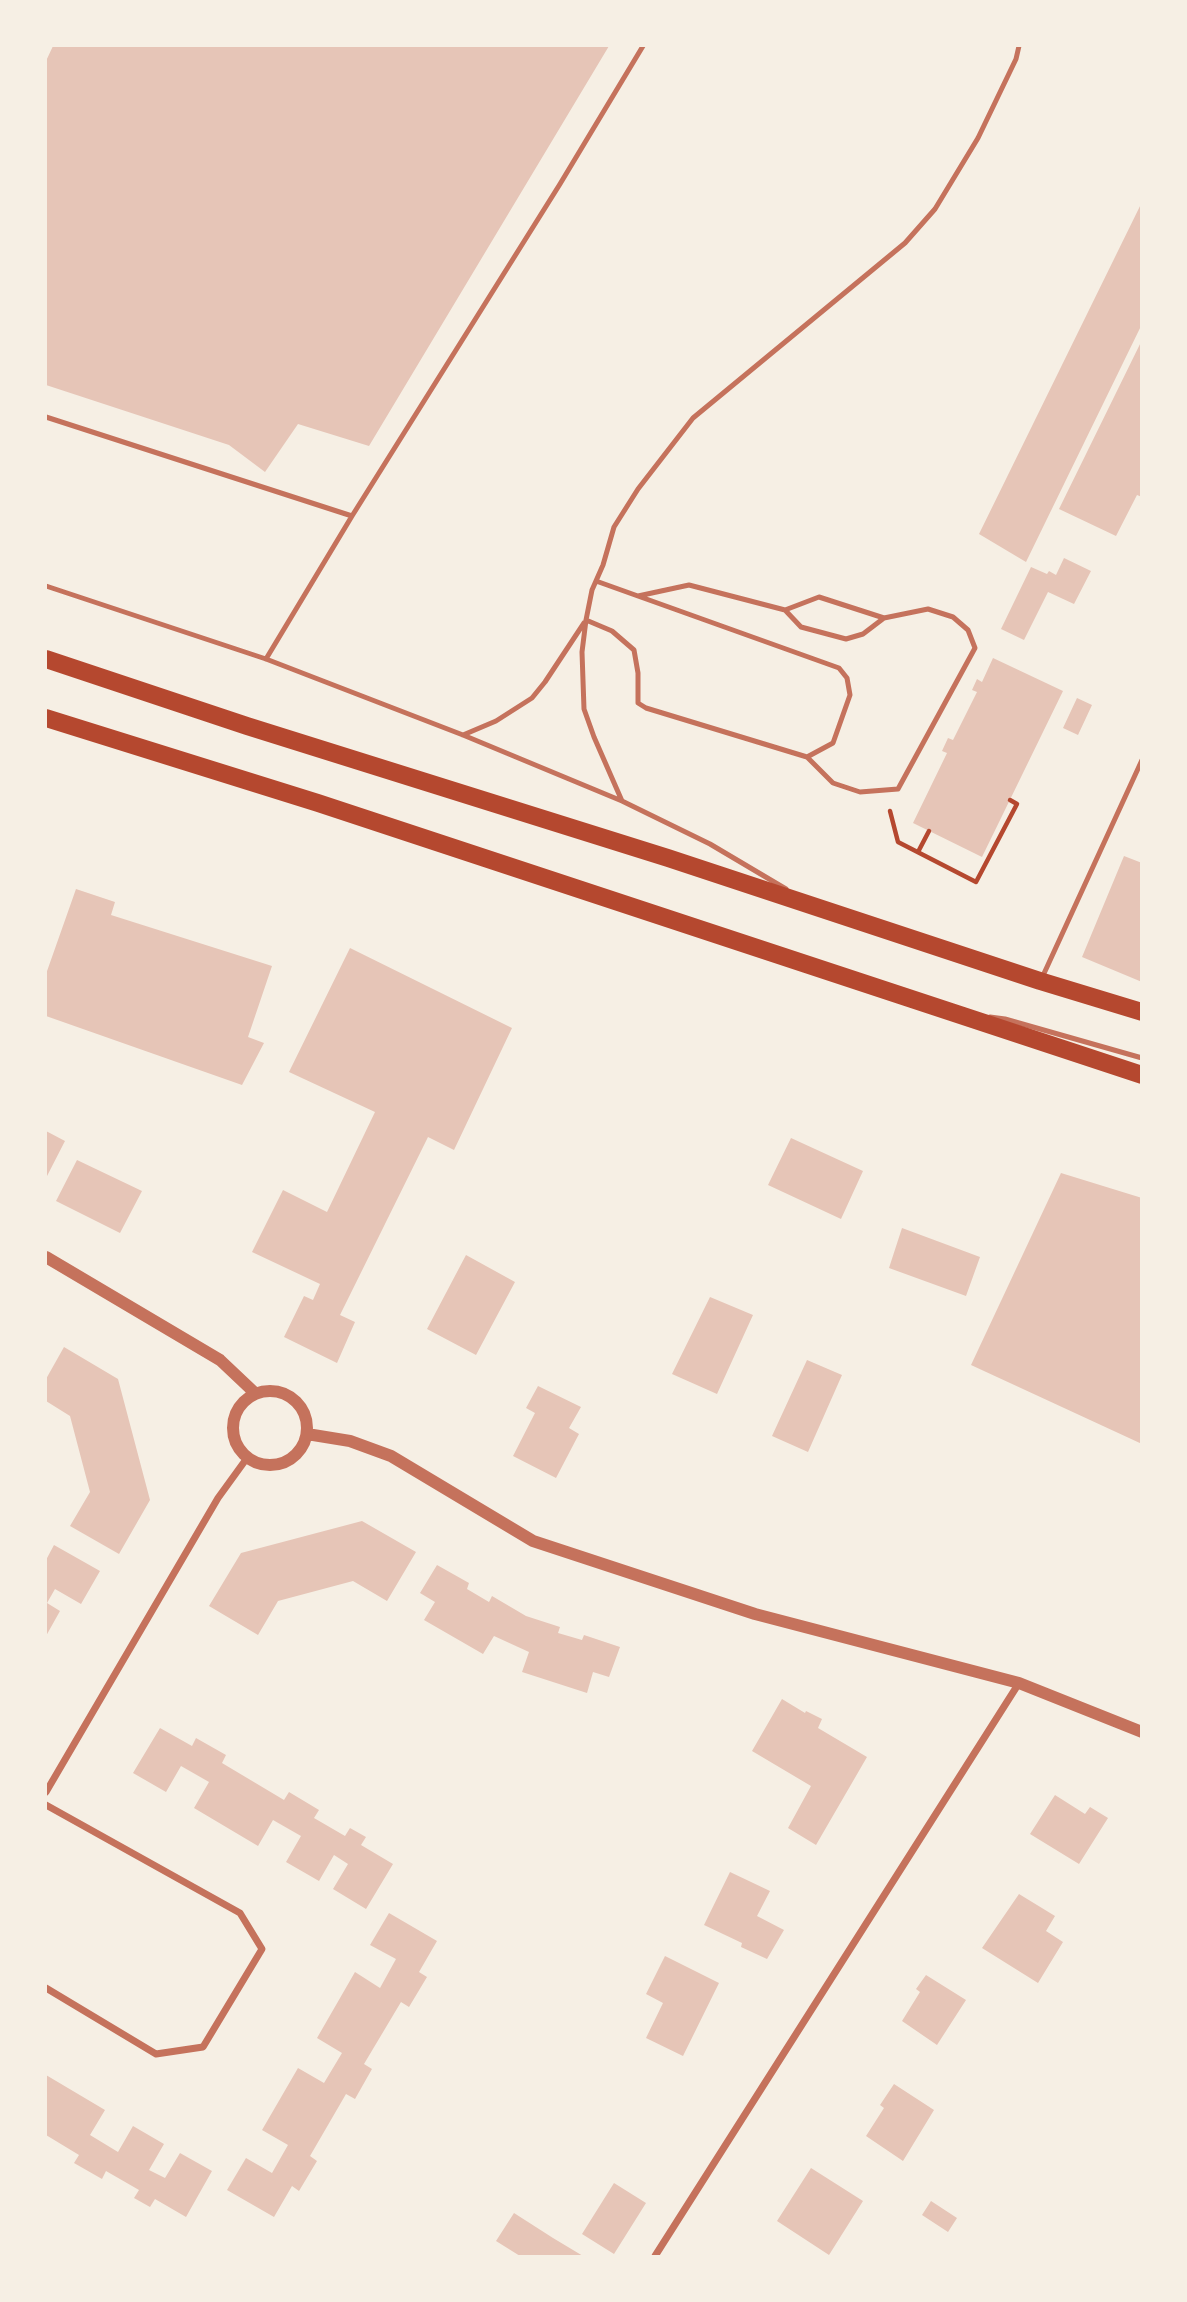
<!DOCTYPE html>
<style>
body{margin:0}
#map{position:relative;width:1187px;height:2302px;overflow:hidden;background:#f6efe4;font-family:Inter,sans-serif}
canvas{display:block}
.frame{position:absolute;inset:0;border:47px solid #f6efe4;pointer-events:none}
</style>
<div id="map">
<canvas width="1187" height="2302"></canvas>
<div class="frame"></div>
</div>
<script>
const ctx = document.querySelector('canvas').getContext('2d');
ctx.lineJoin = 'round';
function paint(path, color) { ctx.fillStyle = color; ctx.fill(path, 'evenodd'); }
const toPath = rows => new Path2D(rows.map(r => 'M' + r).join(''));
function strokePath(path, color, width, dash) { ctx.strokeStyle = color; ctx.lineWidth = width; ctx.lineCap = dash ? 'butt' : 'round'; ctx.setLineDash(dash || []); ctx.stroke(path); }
paint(toPath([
 [53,46,609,46,369,446,298,424,265,472,229,445,46,385,46,61],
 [1142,202,1142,324,1026,562,979,534],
 [1142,340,1142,497,1137,495,1116,536,1059,509],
 [1064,558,1091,571,1074,604,1048,592,1024,640,1001,629,1031,567,1047,574,1049,571,1056,575],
 [993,658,1063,691,982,857,913,823,947,753,942,751,948,738,953,740,977,692,972,690,977,679,982,682],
 [1077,698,1092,705,1078,735,1063,728],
 [1124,856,1142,863,1142,982,1082,957],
 [76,889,115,902,111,915,272,966,248,1037,264,1043,242,1085,46,1016,46,974],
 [350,948,512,1028,454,1150,428,1137,340,1315,355,1322,337,1363,284,1337,304,1296,313,1300,320,1284,252,1252,283,1190,327,1212,375,1112,289,1072],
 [46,1131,65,1141,46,1178],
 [791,1138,863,1171,841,1219,768,1185],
 [77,1160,142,1191,120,1233,56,1201],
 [1061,1173,1142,1198,1142,1444,971,1365],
 [902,1228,980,1257,966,1296,889,1268],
 [466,1255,515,1282,476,1355,427,1329],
 [710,1297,753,1315,717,1394,672,1374],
 [64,1347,118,1379,150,1500,119,1554,70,1526,90,1492,70,1416,46,1401,46,1379],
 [807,1360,842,1375,808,1452,772,1436],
 [538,1386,581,1407,569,1428,579,1434,556,1478,513,1456,535,1413,526,1408],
 [362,1521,416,1552,387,1601,353,1581,278,1601,258,1635,209,1606,241,1553],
 [54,1545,100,1571,81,1604,55,1589,47,1603,60,1611,46,1636,46,1560],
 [437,1565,469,1583,467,1589,489,1602,492,1596,526,1616,560,1627,558,1633,582,1640,584,1635,620,1647,609,1677,593,1672,587,1693,522,1672,529,1652,494,1636,483,1654,424,1620,435,1602,420,1593],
 [782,1699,805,1713,806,1711,822,1719,818,1728,867,1757,816,1845,788,1828,811,1786,752,1751],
 [160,1728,192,1746,196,1738,226,1755,222,1763,284,1800,289,1792,319,1810,314,1818,345,1836,350,1828,366,1837,361,1845,393,1864,366,1909,333,1889,348,1864,334,1855,319,1881,286,1862,301,1836,273,1820,258,1846,194,1808,209,1782,181,1766,166,1792,133,1773],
 [1055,1795,1085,1814,1090,1807,1108,1818,1079,1864,1030,1834],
 [730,1872,770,1891,757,1916,784,1930,767,1959,741,1947,742,1943,704,1925],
 [1019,1894,1055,1916,1046,1931,1063,1942,1038,1983,982,1948],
 [389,1913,437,1941,419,1972,427,1977,409,2007,401,2002,364,2064,372,2069,355,2099,346,2094,310,2156,317,2161,299,2191,292,2186,274,2217,227,2190,246,2158,272,2173,288,2145,262,2130,298,2068,324,2083,342,2053,317,2038,355,1972,380,1988,396,1959,370,1945],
 [665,1956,719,1983,683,2056,646,2038,663,2003,646,1994],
 [926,1975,966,2000,937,2045,902,2021,920,1992,916,1989],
 [46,2075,105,2110,90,2135,118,2152,133,2126,164,2144,149,2170,165,2178,180,2153,212,2171,186,2217,155,2199,150,2207,134,2198,139,2190,106,2171,102,2179,74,2163,79,2155,46,2135],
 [894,2084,934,2110,903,2161,866,2136,884,2108,880,2105],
 [811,2168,863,2201,829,2255,777,2221],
 [614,2183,646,2203,614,2254,582,2234],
 [931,2201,957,2218,948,2232,922,2215],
 [514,2213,553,2238,583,2256,520,2256,496,2241]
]), '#e6c5b7');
strokePath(toPath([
 [890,811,898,842,976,882,1017,804,1010,800],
 [918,852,929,831]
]), '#b5482f', 4.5);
strokePath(toPath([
 [46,417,352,516,560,184,643,46],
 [46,586,266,659,463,735,622,801],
 [638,596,689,585,785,610,801,627,846,639,863,634,884,618,928,609,953,617,968,630,975,648,898,789,860,792,833,783,807,757],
 [785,610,819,597,884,618],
 [586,620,612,631,634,650,638,673,638,703,646,708,807,757,833,743,850,695,847,678,839,668,596,581],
 [266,659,352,516],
 [463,735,496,721,532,698,545,682,584,623],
 [786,889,710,844,622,801,594,737,584,709,582,652,586,620,592,590,603,565,614,527,638,489,693,418,905,243,935,209,978,138,1016,59,1019,46],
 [1041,980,1142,760],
 [990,1017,1005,1019,1142,1058]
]), '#c5725c', 5);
strokePath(toPath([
 [46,1792,218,1498,247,1458],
 [46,1805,240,1913,262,1949,203,2047,156,2054,46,1988],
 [655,2256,1019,1683]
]), '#c5725c', 7);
strokePath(toPath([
 [46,1257,220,1360,256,1394],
 '233 1428a37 37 0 1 1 74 0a37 37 0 1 1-74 0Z',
 [307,1434,350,1441,391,1456,533,1541,755,1614,1019,1683,1142,1732]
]), '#c5725c', 12);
strokePath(toPath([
 [46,659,247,726,668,858,1040,981,1142,1012],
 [46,718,318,803,1142,1075]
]), '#b5482f', 18);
</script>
